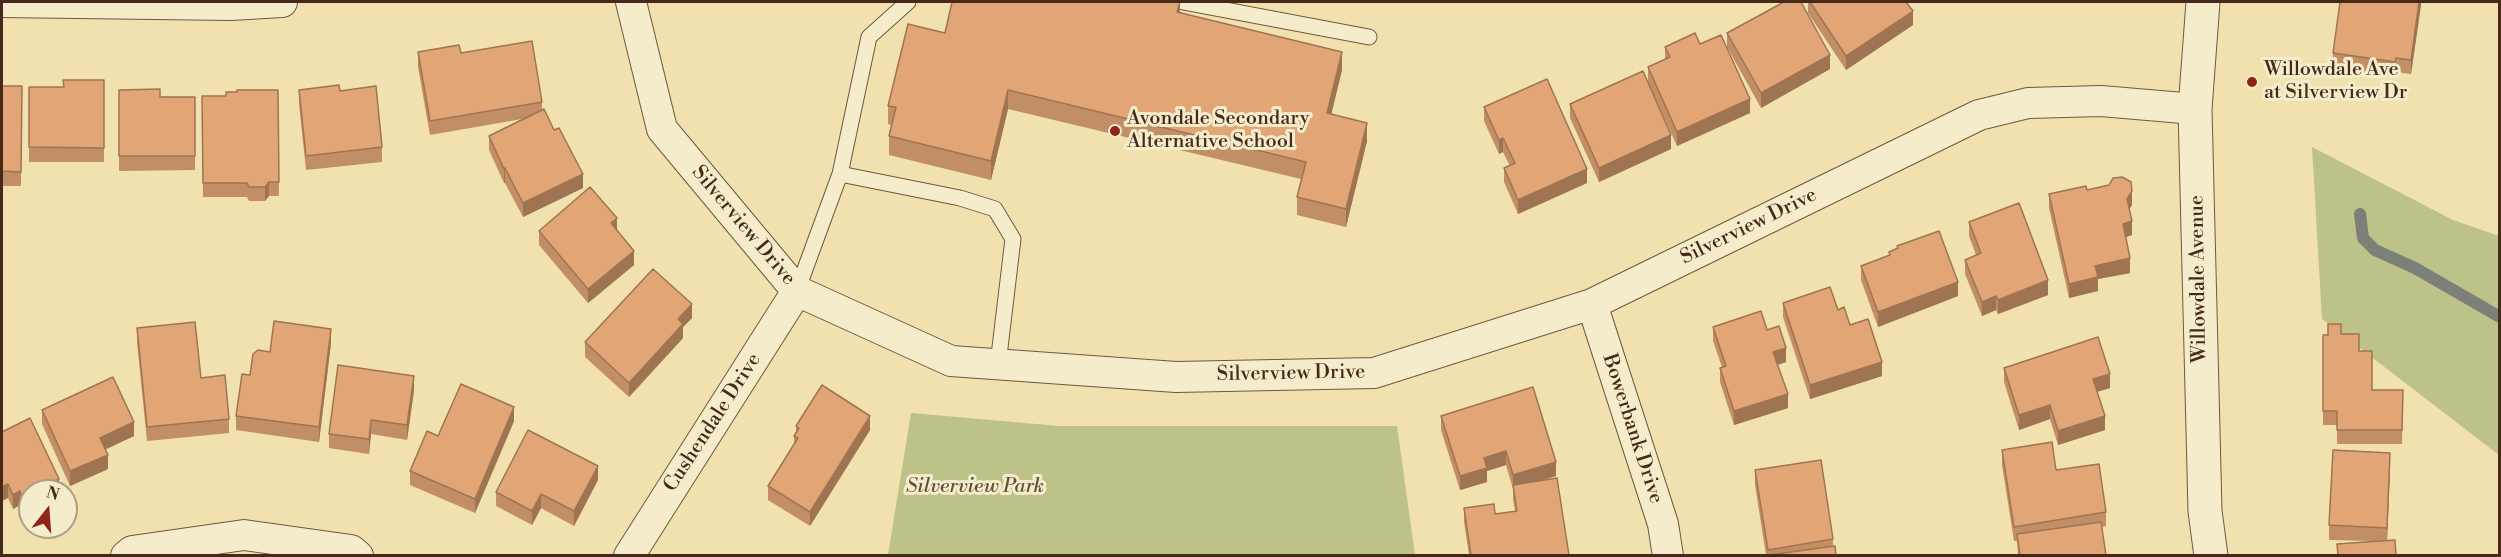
<!DOCTYPE html>
<style>
body{margin:0}
#map{position:relative;width:2501px;height:557px;overflow:hidden;background:#f0e1af;font-family:"Libre Bodoni",serif}
canvas{display:block}
.frame{position:absolute;inset:0;border:3px solid #46291b;pointer-events:none}
.north{position:absolute;left:18px;top:479px;width:60px;height:60px;box-sizing:border-box;background:#f5eccb;border:2px solid #af9e85;border-radius:50%;rotate:17deg;font-size:16px;font-weight:700;line-height:24px;text-align:center;color:#46291b}
.north::after{content:'';display:block;margin:auto;width:21px;height:27px;background:#8f2418;clip-path:polygon(50% 0,100% 100%,50% 72%,0 100%)}
</style>
<div id="map">
<canvas width="2501" height="557"></canvas>
<div class="frame"></div>
<div class="north">N</div>
</div>
<script>
const ctx = document.querySelector('canvas').getContext('2d');
ctx.lineJoin = 'round';
function paint(path, color) { ctx.fillStyle = color; ctx.fill(path, 'evenodd'); }
const toPath = rows => new Path2D(rows.map(r => 'M' + r).join(''));
function strokePath(path, color, width, dash) { ctx.strokeStyle = color; ctx.lineWidth = width; ctx.lineCap = dash ? 'butt' : 'round'; ctx.setLineDash(dash || []); ctx.stroke(path); }
function drawText(font, color, halo, rows, align = 'center') {
  ctx.font = font + ' "Libre Bodoni",serif'; ctx.lineWidth = 6; ctx.setLineDash([]); ctx.textBaseline = 'middle'; ctx.strokeStyle = halo; ctx.fillStyle = color; for (const [text, x, y, turn = 0] of rows) {
    ctx.save(); ctx.translate(x, y); ctx.rotate((+turn || 0) * Math.PI / 180); ctx.textAlign = isNaN(turn) ? turn : align; if (halo) ctx.strokeText(text, 0, 0); ctx.fillText(text, 0, 0); ctx.restore();
  }
}
paint(toPath([
 [2312,147,2453,220,2499,236,2499,455,2322,319],
 [911,413,1059,426,1397,426,1415,555,888,555]
]), '#bcc288');
strokePath(toPath([
 [2360,214,2363,238,2375,250,2415,268,2500,317]
]), '#7b8178', 12);
const service = toPath([
 [1183,2,1369,37],
 [840,174,960,198,995,209,1013,239,998,364],
 [797,291,840,174,869,37,908,2]
]);
const minor = toPath([
 [2,2,231,5,282,2],
 [631,2,662,129,797,291,951,361,1176,377,1374,373,1592,304,1979,115,2028,103,2101,101,2195,109],
 [1592,304,1663,524,1668,556],
 [126,556,132,551,244,535,351,550,358,556],
 [629,556,797,291]
]);
const tertiary = toPath([
 [2203,2,2195,109,2205,511,2211,556]
]);
strokePath(service, '#705740', 17);
strokePath(minor, '#705740', 32);
strokePath(tertiary, '#705740', 35);
strokePath(service, '#f5eccb', 15);
strokePath(minor, '#f5eccb', 30);
strokePath(tertiary, '#f5eccb', 33);
paint(toPath([
 [1180,2,1180,12,1342,70,1331,114,1367,141,1346,227,1297,215,1297,197,1301,179,1008,109,991,180,889,155,889,136,891,125,888,124,888,106,945,33],
 [1808,2,1906,2,1913,25,1846,70,1808,13],
 [2421,2,2411,74,2396,72,2395,76,2333,67,2333,53],
 [1727,33,1830,69,1761,108,1727,47],
 [1700,44,1750,113,1677,146,1648,82,1648,67,1665,60,1665,47],
 [418,52,461,53,542,102,542,109,583,188,523,217,505,183,504,183,489,150,489,136,522,119,430,135,418,67],
 [104,80,104,162,29,162,29,87,63,87],
 [2,86,22,86,21,186,2,186],
 [119,90,160,97,195,97,195,170,119,171],
 [278,90,279,196,269,196,265,201,249,201,247,197,203,197,202,96,226,96],
 [299,90,340,91,382,147,382,162,306,170,299,104],
 [1570,104,1671,149,1599,182,1570,118],
 [1484,107,1587,183,1518,214,1504,182,1504,168,1510,166,1503,152,1499,154,1484,121],
 [2087,190,2132,205,2129,209,2132,235,2126,237,2130,273,2098,279,2098,291,2069,298,2049,208,2049,194],
 [1969,222,2048,295,1998,314,1996,310,1982,316,1965,274,1965,260,1976,255,1969,236],
 [539,231,634,265,588,303,539,245],
 [1897,246,1958,296,1878,327,1861,280,1861,266,1889,256,1889,252,1897,249],
 [1783,303,1838,310,1850,325,1882,376,1810,399,1783,317],
 [692,318,683,327,683,338,629,397,585,357,585,342],
 [1713,327,1767,330,1786,362,1778,365,1788,408,1734,425,1720,382,1720,368,1722,367,1713,341],
 [137,328,201,378,229,419,229,433,147,441,137,342],
 [2341,334,2359,351,2372,390,2403,390,2402,444,2337,444,2337,425,2323,425,2323,335],
 [331,343,319,442,236,430,236,416,250,375,270,352],
 [2004,368,2110,388,2097,392,2105,430,2058,445,2050,419,2019,430,2004,382],
 [414,390,407,440,371,434,369,454,329,448,329,434],
 [42,410,134,436,106,449,108,469,70,486,42,424],
 [1441,416,1556,476,1542,480,1569,555,1469,555,1464,522,1464,508,1495,514,1515,511,1513,499,1513,489,1506,465,1487,471,1487,482,1460,490,1441,430],
 [514,421,475,513,410,485,410,471,438,436],
 [796,426,870,430,810,526,768,500,768,486,794,445,794,436,796,432],
 [2,432,59,491,30,491,30,507,22,511,20,505,13,509,8,498,2,501],
 [2002,450,2056,470,2106,512,2106,526,2102,527,2106,555,2018,555,2017,541,2014,541,2002,465],
 [2390,467,2387,540,2396,555,2337,555,2337,544,2371,541,2329,540,2329,525],
 [1755,470,1833,539,1833,546,1836,555,1766,555,1755,485],
 [598,480,574,526,541,508,532,525,496,506,496,492]
]), '#c28e65');
paint(toPath([
 [1180,2,1180,17,1177,12],
 [2419,2,2421,2,2421,6,2411,74,2411,60],
 [1913,11,1913,25,1846,70,1846,56],
 [1342,52,1342,70,1327,132,1327,113],
 [1830,55,1830,69,1761,108,1761,93],
 [1008,90,1008,109,991,180,991,161],
 [1750,99,1750,113,1677,146,1677,132],
 [1367,123,1367,141,1346,227,1346,209],
 [1671,135,1671,149,1599,182,1599,168],
 [1503,138,1503,152,1499,154,1499,140],
 [505,168,505,183,504,183,504,169],
 [1587,169,1587,183,1518,214,1518,200],
 [583,174,583,188,523,217,523,203],
 [269,182,269,196,265,201,265,187],
 [2132,191,2132,205,2127,213,2127,199],
 [617,218,617,233,611,223],
 [2132,221,2132,235,2123,238,2123,224],
 [634,251,634,265,588,303,588,289],
 [2130,258,2130,273,2098,279,2098,291,2069,298,2069,284,2095,266],
 [2048,280,2048,295,1998,314,1998,300],
 [1958,282,1958,296,1878,327,1878,312],
 [1996,296,1996,310,1982,316,1982,302],
 [692,304,692,318,683,327,683,338,629,397,629,383,678,319],
 [331,329,331,343,319,442,319,427],
 [1786,348,1786,362,1773,366,1773,352],
 [1882,362,1882,376,1810,399,1810,385],
 [2110,374,2110,388,2093,393,2093,379],
 [414,376,414,390,407,440,407,425],
 [1788,394,1788,408,1734,425,1734,411],
 [2050,405,2050,419,2019,430,2019,415],
 [514,407,514,421,475,513,475,499],
 [870,416,870,430,810,526,810,512],
 [2105,416,2105,430,2058,445,2058,431],
 [371,420,371,434,369,454,369,439],
 [134,422,134,436,100,452,100,438],
 [1506,451,1506,465,1487,471,1487,482,1460,490,1460,476,1484,458],
 [2390,453,2390,467,2387,542,2387,528],
 [108,455,108,469,70,486,70,471],
 [1556,462,1556,476,1514,489,1513,485,1513,489,1513,475],
 [598,466,598,480,574,526,574,511],
 [59,479,59,491,34,491],
 [8,484,8,498,2,501,2,487],
 [20,491,20,505,13,509,13,495],
 [30,493,30,507,22,511,22,497],
 [541,494,541,508,532,525,532,511]
]), '#9e7453');
const building = toPath([
 [952,2,1180,2,1177,12,1342,52,1327,113,1367,123,1346,209,1297,197,1306,162,1008,90,991,161,889,136,896,107,888,106,908,24,945,33,952,2],
 [1784,2,1801,2,1830,55,1761,93,1727,33,1784,2],
 [1810,2,1906,2,1913,11,1846,56,1810,2],
 [2340,2,2419,2,2411,60,2396,58,2395,62,2333,53,2340,2],
 [1695,33,1700,44,1721,35,1750,99,1677,132,1648,67,1670,57,1665,47,1695,33],
 [532,41,542,102,430,121,418,52,459,45,461,53,532,41],
 [1643,71,1671,135,1599,168,1570,104,1643,71],
 [1547,79,1587,169,1518,200,1504,168,1515,163,1503,138,1499,140,1484,107,1547,79],
 [63,80,104,80,104,148,29,147,29,87,64,87,63,80],
 [339,85,340,91,376,86,382,147,306,156,299,90,339,85],
 [2,86,22,86,21,172,2,171,2,86],
 [160,89,160,97,195,97,195,156,119,156,119,90,160,89],
 [237,90,278,90,279,182,269,182,265,187,249,187,247,183,203,183,202,96,226,96,226,92,237,92,237,90],
 [544,109,554,130,559,128,583,174,523,203,505,168,504,169,489,136,544,109],
 [2122,177,2131,182,2132,191,2127,199,2132,221,2123,224,2130,258,2095,266,2098,277,2069,284,2049,194,2086,186,2087,190,2109,185,2113,178,2122,177],
 [590,187,617,218,611,223,634,251,588,289,539,231,590,187],
 [2019,203,2048,280,1998,300,1996,296,1982,302,1965,260,1981,253,1969,222,2019,203],
 [1939,231,1958,282,1878,312,1861,266,1890,255,1889,252,1898,248,1897,246,1939,231],
 [653,269,692,304,678,319,683,324,629,383,585,342,653,269],
 [1830,287,1838,310,1844,307,1850,325,1868,319,1882,362,1810,385,1783,303,1830,287],
 [1761,311,1767,330,1779,326,1786,348,1773,352,1788,394,1734,411,1720,368,1726,366,1713,327,1761,311],
 [274,321,331,329,319,427,236,416,242,374,250,375,253,354,258,350,270,352,274,321],
 [195,322,201,378,225,375,229,419,147,427,137,328,195,322],
 [2328,324,2341,324,2341,334,2359,334,2359,351,2372,351,2372,390,2403,390,2402,430,2337,430,2337,411,2323,411,2323,335,2328,335,2328,324],
 [2098,337,2110,374,2093,379,2105,416,2058,431,2050,405,2019,415,2004,368,2098,337],
 [338,365,414,376,407,425,371,420,369,439,329,434,338,365],
 [113,377,134,422,100,438,108,455,70,471,42,410,113,377],
 [461,384,514,407,475,499,410,471,427,431,438,436,461,384],
 [822,385,870,416,810,512,768,486,798,438,794,436,799,428,796,426,822,385],
 [1533,387,1556,462,1513,475,1506,451,1484,458,1487,468,1460,476,1441,416,1533,387],
 [30,418,59,479,34,491,30,491,30,493,22,497,20,491,13,495,8,484,2,487,2,432,30,418],
 [528,430,598,466,574,511,541,494,532,511,496,492,528,430],
 [2052,442,2056,470,2099,464,2106,512,2014,527,2002,450,2052,442],
 [2333,450,2390,453,2387,528,2329,525,2333,450],
 [1821,460,1833,539,1768,550,1755,470,1821,460],
 [1557,478,1569,555,1471,555,1464,508,1494,504,1495,514,1517,511,1513,485,1557,478],
 [2101,522,2106,555,2020,555,2017,534,2101,522],
 [2395,540,2396,555,2338,555,2337,544,2395,540],
 [1835,546,1836,555,1769,555,1835,546]
]);
paint(building, '#e2a576');
strokePath(building, '#9e7453', 1.5);
for (const [x, y, r, color] of [
 [2252,82,6,"#8f2418"],
 [1115,131,6,"#8f2418"]
]) { const dot = new Path2D(); dot.arc(x, y, r, 0, 2 * Math.PI); ctx.fillStyle = color; ctx.fill(dot); strokePath(dot, '#f5eccb', 2); }
drawText('20px', '#46291b', '#f5eccb', [
 ["Willowdale Ave",2264,70],
 ["at Silverview Dr",2264,93],
 ["Avondale Secondary",1127,119],
 ["Alternative School",1127,142]
], 'left');
drawText('20px', '#46291b', '#f5eccb', [
 ["Silverview Drive",743,226,50],
 ["Silverview Drive",1749,227,-26],
 ["Willowdale Avenue",2199,279,-91],
 ["Silverview Drive",1291,374,-1],
 ["Cushendale Drive",713,423,-57],
 ["Bowerbank Drive",1632,429,72]
]);
drawText('italic 20px', '#644f36', '#f5eccb', [
 ["Silverview Park",975,487]
]);
</script>
